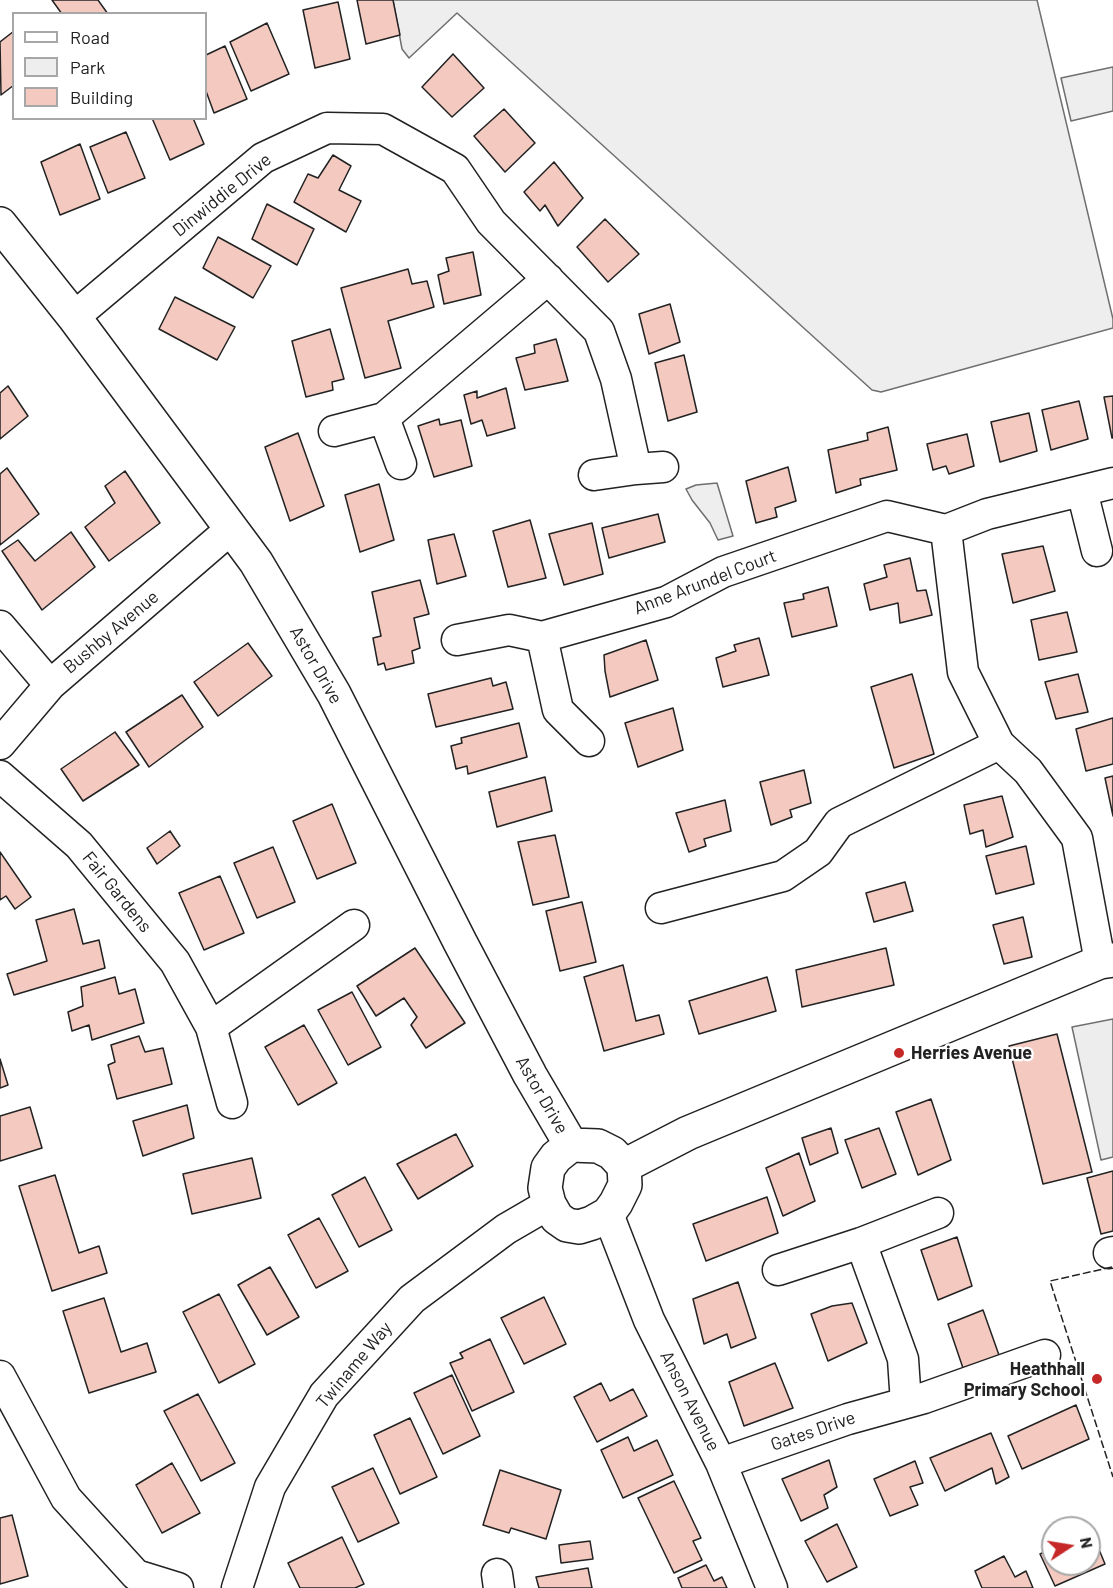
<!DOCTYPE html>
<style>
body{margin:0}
#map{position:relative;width:1113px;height:1588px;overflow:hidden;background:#fff;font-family:Barlow,sans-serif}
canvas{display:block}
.legend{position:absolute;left:12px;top:12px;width:195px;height:108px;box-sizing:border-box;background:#fff;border:2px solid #a7a7a7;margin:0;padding:8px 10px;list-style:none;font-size:18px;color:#222}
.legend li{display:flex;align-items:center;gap:12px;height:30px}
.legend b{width:30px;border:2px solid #a7a7a7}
.north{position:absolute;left:1041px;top:1516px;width:60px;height:60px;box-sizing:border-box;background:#fff;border:2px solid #a7a7a7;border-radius:50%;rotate:78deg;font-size:16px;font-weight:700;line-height:24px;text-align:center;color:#222}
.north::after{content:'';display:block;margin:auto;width:21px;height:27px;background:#c62828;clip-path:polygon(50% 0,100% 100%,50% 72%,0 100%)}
</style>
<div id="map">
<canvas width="1113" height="1588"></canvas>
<ul class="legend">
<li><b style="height:8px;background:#fff"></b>Road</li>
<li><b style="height:16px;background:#eee"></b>Park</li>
<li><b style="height:16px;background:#f3c9c0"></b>Building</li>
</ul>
<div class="north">N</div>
</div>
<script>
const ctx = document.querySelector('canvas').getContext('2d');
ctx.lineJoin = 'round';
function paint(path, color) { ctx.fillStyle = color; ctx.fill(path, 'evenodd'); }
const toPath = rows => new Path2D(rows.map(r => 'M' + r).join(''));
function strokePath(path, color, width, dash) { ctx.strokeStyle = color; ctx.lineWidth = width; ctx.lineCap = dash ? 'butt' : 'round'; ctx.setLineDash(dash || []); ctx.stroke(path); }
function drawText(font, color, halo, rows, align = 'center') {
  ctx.font = font + ' Barlow,sans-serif'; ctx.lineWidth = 4.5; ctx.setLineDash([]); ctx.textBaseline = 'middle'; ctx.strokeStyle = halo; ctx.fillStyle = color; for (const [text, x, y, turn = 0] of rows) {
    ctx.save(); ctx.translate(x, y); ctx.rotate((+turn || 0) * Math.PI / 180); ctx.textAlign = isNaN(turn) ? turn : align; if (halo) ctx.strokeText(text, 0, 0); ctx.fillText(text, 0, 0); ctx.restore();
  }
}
const green = toPath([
 [393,0,1037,0,1113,319,1113,328,881,392,872,390,457,13,409,58,402,49,393,0],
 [1113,67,1113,111,1071,121,1061,78,1113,67],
 [717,483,733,536,718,540,710,523,692,500,686,489,696,485,717,483]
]);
paint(green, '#eee');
strokePath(green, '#6f6f6f', 1.5);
const parking = toPath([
 [1113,1019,1113,1157,1101,1160,1072,1027,1113,1019]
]);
paint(parking, '#ededed');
strokePath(parking, '#6f6f6f', 1.5);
const building = toPath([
 [52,0,98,0,108,14,62,14,52,0],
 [357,0,393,0,400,35,366,44,357,0],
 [338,2,350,59,315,68,303,10,338,2],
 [267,23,289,74,251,91,230,42,267,23],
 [14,31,14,85,1,95,0,42,14,31],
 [225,46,247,99,214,113,206,91,206,55,225,46],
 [453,54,484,88,452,117,422,87,453,54],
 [504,109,535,143,505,172,474,136,504,109],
 [152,118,193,118,204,144,170,160,152,118],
 [126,132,145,178,108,193,90,147,126,132],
 [80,144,100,199,60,215,41,162,80,144],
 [333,155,351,166,339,190,361,201,346,232,294,202,308,174,318,178,333,155],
 [554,162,583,198,558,226,545,205,540,211,524,192,554,162],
 [267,204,314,229,297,265,252,239,267,204],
 [605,219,639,254,608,282,577,247,605,219],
 [218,237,271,266,253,298,203,268,218,237],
 [473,252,481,295,444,304,438,275,449,271,446,258,473,252],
 [408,269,412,284,427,281,434,307,388,321,401,368,365,378,341,288,408,269],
 [175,297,235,327,217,360,159,329,175,297],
 [670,304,680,342,649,354,639,314,670,304],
 [330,329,344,379,332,382,333,390,306,397,292,341,330,329],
 [556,339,568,381,525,390,516,358,535,353,534,345,556,339],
 [684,355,697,412,668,421,655,363,684,355],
 [8,386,28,416,0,439,0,393,8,386],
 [506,388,515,428,487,436,482,420,471,424,464,395,477,391,477,398,506,388],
 [1113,396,1113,438,1112,438,1104,397,1113,396],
 [1079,401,1088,439,1051,450,1042,410,1079,401],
 [1029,413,1037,451,1000,462,991,422,1029,413],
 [439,419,440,425,461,420,472,466,434,477,418,426,439,419],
 [888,427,897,470,860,479,861,485,836,493,828,450,868,440,867,433,888,427],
 [298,433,324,506,290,521,265,447,298,433],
 [967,434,974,466,949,474,946,466,933,470,927,444,967,434],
 [788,467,796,501,775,508,777,517,756,523,746,481,788,467],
 [7,468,39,514,0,545,0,474,7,468],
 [125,471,160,523,109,561,85,527,115,503,105,486,125,471],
 [379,484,394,540,360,552,345,495,379,484],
 [658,514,665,542,609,558,602,528,658,514],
 [530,520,546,578,508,587,493,531,530,520],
 [592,523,603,574,564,585,549,534,592,523],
 [71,532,95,567,42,610,2,551,18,540,35,561,71,532],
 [454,534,466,576,437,584,428,540,454,534],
 [1043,546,1055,591,1013,603,1002,554,1043,546],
 [910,558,917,591,926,590,932,615,900,623,898,603,870,610,864,584,887,577,884,565,910,558],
 [420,580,429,614,414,618,420,648,412,651,414,663,386,670,384,663,378,665,373,638,381,636,372,592,420,580],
 [828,587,837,626,792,637,784,603,804,599,803,594,828,587],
 [1067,612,1077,652,1039,660,1031,620,1067,612],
 [759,638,769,675,723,687,716,658,736,651,734,645,759,638],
 [646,640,658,680,610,697,605,671,604,655,646,640],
 [248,643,272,676,218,716,194,682,248,643],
 [912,674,934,754,894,768,871,687,912,674],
 [1078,674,1088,712,1056,719,1045,682,1078,674],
 [491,678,493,686,506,682,513,709,436,727,428,694,491,678],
 [182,695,203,727,149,767,126,732,182,695],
 [673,708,683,750,638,767,625,723,673,708],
 [1113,718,1113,764,1086,771,1076,729,1113,718],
 [519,723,527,757,468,774,467,766,456,769,451,746,462,743,461,738,519,723],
 [115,732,139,765,83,801,61,769,115,732],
 [804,770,811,803,790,810,792,817,771,825,760,782,804,770],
 [1113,776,1113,816,1105,778,1113,776],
 [545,777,552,811,497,827,489,792,545,777],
 [1002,796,1013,837,986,847,983,830,970,834,964,805,1002,796],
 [725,800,731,831,704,839,706,846,689,852,676,813,725,800],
 [332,804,356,863,317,879,293,821,332,804],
 [170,831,180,846,157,864,147,848,170,831],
 [555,835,569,897,533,905,518,842,555,835],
 [1026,846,1034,884,996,894,986,856,1026,846],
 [273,847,295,902,257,918,234,863,273,847],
 [0,852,31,897,15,909,6,896,0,900,0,852],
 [220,876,244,933,204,950,179,893,220,876],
 [905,882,913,911,874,922,866,893,905,882],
 [582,902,596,962,560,971,546,911,582,902],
 [74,909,83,944,99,940,105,968,14,995,7,974,47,961,36,920,74,909],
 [1023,917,1032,957,1004,964,993,925,1023,917],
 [415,948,465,1023,426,1048,411,1025,417,1017,404,998,376,1016,357,986,415,948],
 [886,948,894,985,802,1007,796,970,886,948],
 [623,965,636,1021,659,1015,664,1034,604,1051,584,977,623,965],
 [115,977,119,994,135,989,144,1023,92,1040,89,1025,72,1031,68,1012,83,1006,81,987,115,977],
 [767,977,776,1011,699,1034,689,1001,767,977],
 [352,992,381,1047,348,1065,318,1010,352,992],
 [304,1025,337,1083,298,1105,265,1047,304,1025],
 [1057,1034,1092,1172,1043,1184,1009,1046,1057,1034],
 [139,1036,145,1052,163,1048,172,1084,117,1099,108,1065,115,1062,111,1045,139,1036],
 [0,1059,8,1085,0,1088,0,1059],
 [931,1099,951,1160,918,1175,896,1112,931,1099],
 [187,1105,194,1138,143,1156,133,1121,187,1105],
 [30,1107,42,1148,0,1161,0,1116,30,1107],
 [831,1128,838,1153,810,1165,802,1138,831,1128],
 [879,1128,896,1174,862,1188,845,1140,879,1128],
 [456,1134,473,1166,418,1199,397,1164,456,1134],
 [799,1153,815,1201,783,1216,766,1168,799,1153],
 [252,1158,261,1198,192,1214,183,1174,252,1158],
 [1113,1171,1113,1231,1101,1234,1087,1178,1113,1171],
 [55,1175,79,1253,99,1246,107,1273,52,1291,19,1186,55,1175],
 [365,1177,392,1230,359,1247,332,1195,365,1177],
 [767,1197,778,1233,706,1261,693,1224,767,1197],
 [319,1218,348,1271,316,1288,288,1235,319,1218],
 [957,1237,972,1286,938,1300,921,1250,957,1237],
 [270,1267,299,1317,267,1335,238,1285,270,1267],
 [738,1282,756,1338,731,1348,727,1334,704,1344,693,1299,738,1282],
 [219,1294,255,1364,219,1383,183,1312,219,1294],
 [544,1297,566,1344,524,1364,501,1318,544,1297],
 [104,1298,121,1352,147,1343,156,1372,89,1393,63,1311,104,1298],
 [852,1303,867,1343,828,1361,811,1314,832,1306,852,1303],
 [983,1310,1000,1358,965,1374,948,1324,983,1310],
 [490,1339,514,1392,472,1411,450,1363,463,1358,460,1353,490,1339],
 [775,1363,793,1408,744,1426,729,1382,775,1363],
 [452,1375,480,1436,443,1454,414,1393,452,1375],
 [601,1383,610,1401,633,1389,647,1416,597,1442,574,1397,601,1383],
 [198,1394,235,1463,201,1481,164,1411,198,1394],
 [1076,1405,1089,1439,1022,1469,1008,1436,1076,1405],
 [410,1418,437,1477,400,1494,374,1435,410,1418],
 [991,1433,1009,1477,996,1484,992,1468,945,1491,930,1458,991,1433],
 [628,1437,634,1451,657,1440,673,1475,623,1498,601,1450,628,1437],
 [829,1460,837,1487,824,1495,828,1508,801,1521,782,1479,829,1460],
 [915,1461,923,1483,910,1487,918,1505,890,1516,874,1479,915,1461],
 [172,1463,200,1513,162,1533,136,1485,172,1463],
 [373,1468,399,1523,358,1542,332,1487,373,1468],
 [500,1470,561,1490,546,1539,511,1528,509,1533,483,1525,500,1470],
 [674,1481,701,1538,693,1541,702,1560,674,1573,638,1498,674,1481],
 [12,1515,28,1576,0,1584,0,1518,12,1515],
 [837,1524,857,1567,827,1582,805,1541,837,1524],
 [1091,1530,1105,1564,1055,1586,1040,1554,1053,1548,1053,1564,1089,1564,1089,1531,1091,1530],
 [342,1537,364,1584,355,1588,300,1588,288,1563,342,1537],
 [590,1541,593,1559,561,1563,559,1545,590,1541],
 [1004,1556,1015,1577,1026,1571,1033,1588,982,1588,975,1571,1004,1556],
 [706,1565,714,1581,722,1577,727,1588,682,1588,678,1578,706,1565],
 [588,1568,592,1588,539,1588,536,1577,588,1568]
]);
paint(building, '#f3c9c0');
strokePath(building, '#222', 1.5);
const street = toPath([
 [74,317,263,158,327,128,383,129,455,169,491,222,599,331,616,379,636,469,663,467],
 [384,418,401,464],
 [334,431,384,418,548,279],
 [594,475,636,469],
 [1082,491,1097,551],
 [946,530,963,672,999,744,1028,771,1077,838,1100,962],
 [0,626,50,685],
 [457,640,509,630,542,637],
 [589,741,558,710,542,637,666,602,723,572,887,516,946,530,987,514,1113,483],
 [0,744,50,685,231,529],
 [0,776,79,845,175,962,211,1027,232,1103],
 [661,908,783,876,818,852,839,823,999,744],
 [211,1027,354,925],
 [608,1214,649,1320,721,1463,772,1588],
 [861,1243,903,1359,906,1403],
 [1109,1253,1113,1252],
 [778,1270,861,1243,938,1213],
 [0,1376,66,1498,136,1575,178,1588],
 [721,1463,848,1419,924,1398,1045,1355],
 [497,1574,499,1588],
 [237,1588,270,1487,324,1395,412,1299,506,1229,549,1204]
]);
const secondary = toPath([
 [0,224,74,317,256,562,334,694,460,942,530,1075,571,1145],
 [571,1145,598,1146,612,1153,624,1166,625,1185,616,1203,608,1214,592,1223,579,1227,567,1225,557,1218,549,1204,545,1188,548,1168,556,1157,571,1145],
 [624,1166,688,1133,1100,962,1113,960]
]);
strokePath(street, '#222', 33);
strokePath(secondary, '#222', 36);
strokePath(street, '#fff', 30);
strokePath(secondary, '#fff', 33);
strokePath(toPath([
 [1112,1267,1050,1281,1113,1477]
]), '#222', 1.5, [8, 3]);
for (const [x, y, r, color] of [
 [899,1053,6,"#c62828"],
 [1097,1379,6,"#c62828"]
]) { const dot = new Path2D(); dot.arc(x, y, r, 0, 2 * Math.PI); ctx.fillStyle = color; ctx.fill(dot); strokePath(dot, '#fff', 2); }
drawText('18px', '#222', '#fff', [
 ["Dinwiddie Drive",222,195,-39],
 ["Anne Arundel Court",705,582,-21],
 ["Bushby Avenue",111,632,-40],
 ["Astor Drive",316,665,60],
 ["Fair Gardens",117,892,51],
 ["Astor Drive",542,1095,60],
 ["Twiname Way",354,1365,-50],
 ["Anson Avenue",690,1401,63],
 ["Gates Drive",813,1431,-19]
]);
drawText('bold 18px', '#222', '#fff', [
 ["Herries Avenue",911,1053],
 ["Heathhall",1085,1369,"right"],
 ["Primary School",1085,1390,"right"]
], 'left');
</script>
